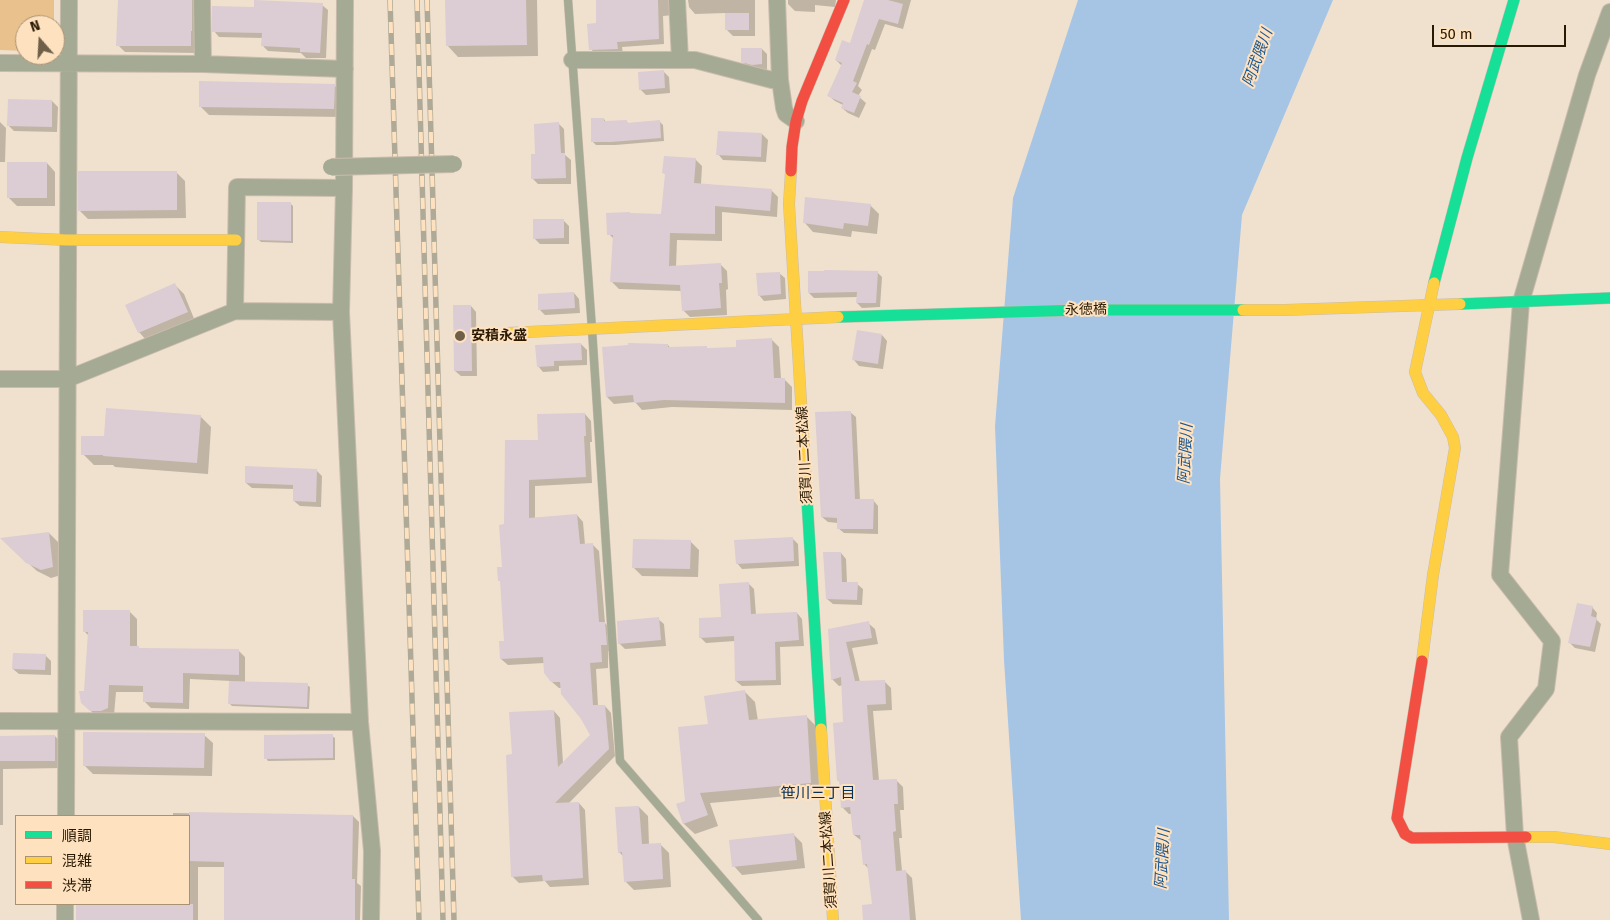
<!DOCTYPE html>
<meta charset="utf-8">
<style>
body{margin:0}
#map{position:relative;width:1610px;height:920px;overflow:hidden;background:#f0e1ce;font-family:"Fira Sans","Noto Sans JP",sans-serif}
canvas{display:block}
.legend{position:absolute;left:15px;top:815px;width:175px;height:90px;box-sizing:border-box;background:#fee2c0;border:1px solid #a99274;margin:0;padding:6px 9px;list-style:none;font-size:15px;color:#2a1902}
.legend li{display:flex;align-items:center;gap:10px;height:25px}
.legend b{width:25px;border:1px solid #a99274}
.north{position:absolute;left:15px;top:15px;width:50px;height:50px;box-sizing:border-box;background:#fee2c0;border:1px solid #a99274;border-radius:50%;rotate:341deg;font-size:14px;font-weight:700;line-height:20px;text-align:center;color:#2a1902}
.north::after{content:'';display:block;margin:auto;width:18px;height:22px;background:#6f5f49;clip-path:polygon(50% 0,100% 100%,50% 72%,0 100%)}
.scale{position:absolute;left:1432px;top:25px;width:134px;height:22px;box-sizing:border-box;border:2px solid #2a1902;border-top:0;padding-left:6px;font-size:15px;line-height:18px;white-space:nowrap;color:#2a1902;-webkit-text-stroke:4px #fee2c0;paint-order:stroke}
</style>
<div id="map">
<canvas width="1610" height="920"></canvas>
<ul class="legend">
<li><b style="height:6px;background:#16e098"></b>順調</li>
<li><b style="height:6px;background:#ffcf43"></b>混雑</li>
<li><b style="height:6px;background:#f24e42"></b>渋滞</li>
</ul>
<div class="north">N</div>
<div class="scale">50 m</div>
</div>
<script>
const ctx = document.querySelector('canvas').getContext('2d');
ctx.lineJoin = 'round';
function paint(path, color) { ctx.fillStyle = color; ctx.fill(path, 'evenodd'); }
const toPath = rows => new Path2D(rows.map(r => 'M' + r).join(''));
function strokePath(path, color, width, dash) { ctx.strokeStyle = color; ctx.lineWidth = width; ctx.lineCap = dash ? 'butt' : 'round'; ctx.setLineDash(dash || []); ctx.stroke(path); }
function drawText(font, color, halo, rows, align = 'center') {
  ctx.font = font + ' "Fira Sans","Noto Sans JP",sans-serif'; ctx.lineWidth = 4; ctx.setLineDash([]); ctx.textBaseline = 'middle'; ctx.strokeStyle = halo; ctx.fillStyle = color; for (const [text, x, y, turn = 0] of rows) {
    ctx.save(); ctx.translate(x, y); ctx.rotate((+turn || 0) * Math.PI / 180); ctx.textAlign = isNaN(turn) ? turn : align; if (halo) ctx.strokeText(text, 0, 0); ctx.fillText(text, 0, 0); ctx.restore();
  }
}
paint(toPath([
 [0,0,54,0,54,25,25,25,25,51,0,50]
]), '#e9c18d');
paint(toPath([
 [1078,0,1333,0,1242,215,1220,479,1229,920,1021,920,1004,660,995,426,1013,198]
]), '#a6c5e5');
paint(toPath([
 [119,0,194,0,199,6,198,53,125,52,118,45],
 [446,0,537,0,538,56,458,57,447,45],
 [597,0,675,0,673,15,663,16,664,44,622,47,623,54,596,55,591,49,598,24],
 [688,0,755,0,755,36,733,36,726,29,726,13,695,14,689,7],
 [788,0,836,0,835,7,815,5,815,12,795,11,788,4],
 [866,0,911,0,903,29,885,24,875,50,872,49,858,86,862,90,858,96,866,103,859,118,848,113,842,108,843,105,835,101,829,96,842,66,836,60,850,45],
 [322,5,328,10,326,58,306,58,301,53,268,51,263,46,263,38,219,37,214,31,255,9],
 [762,49,767,54,767,70,759,70,748,67,742,61],
 [664,72,669,77,670,93,646,95,640,89],
 [334,85,343,94,343,117,209,115,200,106],
 [52,101,58,107,57,132,14,131,9,126],
 [604,119,606,122,626,121,629,124,659,121,663,125,664,141,615,145,596,145,592,141],
 [0,122,6,128,5,162,0,162],
 [558,123,564,129,565,155,571,160,571,184,538,184,533,179,536,155],
 [762,134,768,140,766,162,723,160,718,154],
 [695,159,702,166,701,184,771,190,778,197,777,217,722,212,722,241,677,240,676,267,720,264,727,271,728,289,726,290,727,315,690,317,683,310,682,291,619,289,612,282,614,239,609,234,662,215,666,175,664,173],
 [47,163,55,172,55,206,17,206,8,197],
 [176,172,185,181,186,218,88,219,79,210],
 [290,203,293,206,293,243,261,242,259,240],
 [870,205,879,214,877,234,852,231,851,237,813,232,805,223],
 [563,220,569,226,569,244,540,244,534,238],
 [877,272,882,277,880,307,862,308,857,303,858,297,814,298,809,293],
 [779,273,785,278,786,299,764,301,759,295],
 [175,285,184,294,195,321,147,341,139,332],
 [574,293,579,299,580,313,545,315,540,310],
 [471,306,476,312,477,376,461,376,455,371],
 [882,335,887,341,883,369,859,366,854,360],
 [772,340,779,347,781,379,784,379,792,387,792,410,672,407,642,410,635,402,614,404,607,397,668,345,671,349,737,348],
 [581,344,587,350,587,365,559,366,559,371,543,372,538,366],
 [850,412,856,417,860,500,873,500,878,506,878,534,844,533,838,528,838,523,828,522,822,517],
 [585,414,591,421,592,442,590,442,592,483,535,486,535,518,577,515,583,522,585,545,593,545,599,551,605,623,611,630,613,651,608,651,608,668,596,669,598,706,605,706,611,713,615,756,568,804,579,803,585,810,589,885,550,887,545,881,519,883,512,876,513,755,554,711,560,718,563,763,591,736,582,718,562,688,559,688,552,682,544,663,508,665,501,659,505,642,502,583,500,581,503,568,506,525,539,441],
 [200,416,211,427,208,474,115,467,113,465,94,465,83,454,106,437],
 [316,470,322,476,321,507,300,506,294,501,295,489,252,488,246,483],
 [49,533,58,542,61,575,51,578,37,571,9,546],
 [792,538,798,544,799,566,742,569,737,563],
 [690,541,699,550,698,577,642,576,634,568],
 [841,553,846,559,847,583,857,584,863,589,862,605,833,604,827,599],
 [749,584,754,589,756,615,797,613,802,619,804,646,780,647,781,685,742,686,736,681,735,641,706,643,700,637,722,619],
 [1592,607,1597,613,1596,619,1601,624,1595,652,1575,648,1570,643],
 [130,612,137,619,137,647,140,649,238,650,245,657,245,682,307,685,310,687,309,709,232,706,230,704,231,681,190,679,189,709,151,708,144,701,144,692,116,692,114,715,98,718,82,702,86,692,89,636,85,632],
 [658,619,664,624,666,646,625,649,619,643],
 [868,623,875,629,878,644,852,648,860,682,884,681,891,688,892,710,873,711,879,781,896,780,903,787,904,810,900,810,902,838,899,838,902,871,905,871,912,878,916,920,864,920,873,905,869,869,864,864,862,841,854,835,852,814,849,814,843,808,841,783,838,780,844,723,843,685,839,686,832,679,829,630],
 [45,655,51,661,51,675,19,674,13,669],
 [744,691,755,702,758,721,806,716,817,727,821,793,710,803,718,826,695,834,684,824,677,805,686,802,709,725],
 [204,735,213,743,212,776,93,774,84,765],
 [55,736,62,744,62,768,3,769,3,825,0,825,0,737],
 [332,736,335,738,335,760,268,761,266,758],
 [639,807,648,816,649,845,660,844,669,853,671,887,634,890,625,881,624,857,619,852],
 [173,813,353,816,359,822,357,883,361,886,360,920,225,920,225,867,198,867,198,920,77,920,77,904,189,904,189,816,173,816],
 [793,834,802,843,805,868,742,875,734,866]
]), '#0003');
paint(toPath([
 [118,0,192,0,192,31,191,31,191,46,116,46],
 [254,0,323,3,320,53,300,52,300,48,261,46,262,33,212,32,212,6,254,7],
 [445,0,526,0,527,45,446,46],
 [596,0,658,0,659,39,617,42,618,49,589,50,587,24,596,23],
 [864,0,888,0,903,4,898,24,879,19,869,45,867,44,853,81,857,83,852,92,861,96,854,113,841,108,843,103,827,96,842,63,835,60,842,40,850,43],
 [725,13,749,13,749,30,725,30],
 [741,48,762,48,762,64,752,65,741,62],
 [664,70,665,88,639,90,638,72],
 [199,81,335,84,334,109,199,107],
 [8,99,52,100,52,127,7,126],
 [591,118,604,118,604,121,627,120,627,123,660,120,661,138,611,142,591,142],
 [559,122,561,153,565,153,566,178,531,179,531,154,535,154,534,124],
 [718,131,762,133,761,157,716,155],
 [664,156,696,158,694,183,772,189,770,211,715,206,715,234,670,233,669,266,721,263,722,283,719,283,721,308,682,311,680,285,610,282,613,235,607,235,606,213,630,212,630,213,661,214,665,174,662,173],
 [7,162,47,162,47,198,7,198],
 [78,171,177,171,177,210,78,211],
 [805,197,871,204,868,226,844,223,843,229,803,223],
 [257,202,291,202,291,241,257,240],
 [533,219,564,219,564,238,533,239],
 [824,270,878,271,876,303,856,303,857,292,808,293,808,271,824,271],
 [780,272,781,294,758,296,756,273],
 [175,283,188,312,138,333,125,305],
 [574,292,575,308,538,310,538,294],
 [453,305,471,305,472,371,454,371],
 [857,330,882,334,878,364,852,360],
 [772,338,774,378,785,378,785,403,664,400,634,403,633,395,606,397,602,347,628,345,628,343,668,344,668,347,707,346,707,348,736,347,736,340],
 [581,343,582,360,554,361,554,366,537,367,535,345],
 [106,408,201,415,197,463,103,456,103,455,81,455,81,436,104,436],
 [851,411,855,499,874,499,873,529,837,529,837,518,821,517,815,412],
 [585,413,586,436,584,436,586,477,529,480,529,518,577,514,580,544,593,543,599,622,605,622,607,645,601,645,602,662,590,663,593,705,605,705,609,749,555,803,579,802,583,878,543,881,542,875,511,877,506,755,512,754,509,712,554,710,558,767,590,735,581,719,561,694,560,682,551,682,544,673,543,657,500,659,499,641,504,641,500,581,498,581,497,567,502,567,499,525,504,524,505,440,538,440,537,414],
 [245,466,317,469,316,502,293,501,293,485,245,483],
 [49,532,53,567,41,570,26,563,0,538],
 [793,537,794,561,736,564,734,540],
 [633,539,691,540,690,569,632,568],
 [823,552,841,552,842,582,858,582,857,600,826,599],
 [749,582,751,614,797,612,799,640,775,642,776,680,735,681,734,636,699,638,699,618,721,617,719,584],
 [1577,603,1593,606,1591,616,1597,618,1590,647,1568,643],
 [83,610,130,610,130,646,139,646,139,648,239,649,239,675,183,673,183,703,143,702,143,686,109,685,108,708,101,711,90,711,81,703,79,691,84,691,88,632,83,632],
 [659,617,661,640,618,644,617,621],
 [869,621,872,638,846,642,855,681,885,680,886,704,867,705,873,780,897,779,898,804,894,804,896,831,893,832,896,871,906,870,910,920,863,920,862,905,872,904,867,864,863,865,860,835,853,835,850,807,841,808,839,780,837,781,833,723,843,722,841,677,831,680,828,629],
 [13,653,46,654,45,670,12,669],
 [229,681,308,683,307,707,228,704],
 [745,690,749,720,807,715,811,783,700,793,708,815,683,824,676,804,685,801,678,727,708,724,704,696],
 [83,732,205,733,204,768,83,766],
 [333,734,333,758,264,759,264,735],
 [55,735,55,761,0,761,0,736],
 [639,806,642,844,661,843,663,879,624,882,622,852,618,853,615,807],
 [189,812,353,815,352,879,355,879,355,920,224,920,224,862,189,861],
 [794,833,797,860,732,867,729,840],
 [76,904,193,904,193,920,76,920]
]), '#dcccd3');
const lane = toPath([
 [568,0,592,329,620,761,758,920]
]);
const street = toPath([
 [202,0,203,64],
 [345,0,344,188,341,312,360,722,372,851,371,920],
 [677,0,680,60],
 [777,0,780,80,784,108,786,114,796,121],
 [572,60,695,60,772,80,780,80],
 [0,63,203,64,345,69],
 [341,312,235,311,237,187,344,188],
 [0,379,67,379,235,311],
 [0,721,360,722],
 [66,816,69,0],
 [65,920,65,904],
 [1531,920,1515,836,1509,737,1546,689,1552,641,1500,575,1521,302,1587,75,1610,12]
]);
const fast = toPath([
 [1434,283,1467,158,1514,0],
 [1460,304,1610,298],
 [838,317,1082,310,1243,310],
 [806,483,821,729]
]);
const slow = toPath([
 [791,171,789,204,806,483],
 [0,237,67,240,236,240],
 [1243,310,1285,310,1460,304],
 [507,333,838,317],
 [1422,661,1433,575,1455,448,1453,437,1441,415,1423,393,1415,372,1434,283],
 [821,729,833,920],
 [1526,837,1554,837,1610,844]
]);
const jam = toPath([
 [791,171,792,147,796,121,802,101,844,0],
 [1422,661,1397,818,1405,834,1412,838,1526,837]
]);
strokePath(lane, '#cabcac', 9);
strokePath(street, '#cabcac', 18);
strokePath(fast, '#cabcac', 12);
strokePath(slow, '#cabcac', 12);
strokePath(jam, '#cabcac', 12);
strokePath(lane, '#a5aa94', 8);
strokePath(street, '#a5aa94', 16);
strokePath(fast, '#16e098', 11);
strokePath(slow, '#ffcf43', 11);
strokePath(jam, '#f24e42', 11);
const rail = toPath([
 [390,0,419,920],
 [417,0,443,920],
 [427,0,454,920]
]);
strokePath(rail, '#afaa97', 5.5);
strokePath(rail, '#fee2c0', 4, [11]);
const streetBridge = toPath([
 [331,167,454,164]
]);
strokePath(streetBridge, '#cabcac', 18, []);
strokePath(streetBridge, '#a5aa94', 16);
for (const [x, y, r, color] of [
 [460,336,6,"#6f5f49"]
]) { const dot = new Path2D(); dot.arc(x, y, r, 0, 2 * Math.PI); ctx.fillStyle = color; ctx.fill(dot); strokePath(dot, '#fee2c0', 2); }
drawText('14px', '#2a1902', '#fee2c0', [
 ["永徳橋",1086,310,-1],
 ["須賀川二本松線",805,455,-93],
 ["須賀川二本松線",829,860,-94]
]);
drawText('bold 14px', '#2a1902', '#fee2c0', [
 ["安積永盛",471,336]
], 'left');
drawText('italic 15px', '#1b5791', '#fee2c0', [
 ["阿武隈川",1258,58,-70],
 ["阿武隈川",1186,454,-87],
 ["阿武隈川",1163,859,-87]
]);
drawText('15px', '#082f55', '#fee2c0', [
 ["笹川三丁目",818,794]
]);
</script>
